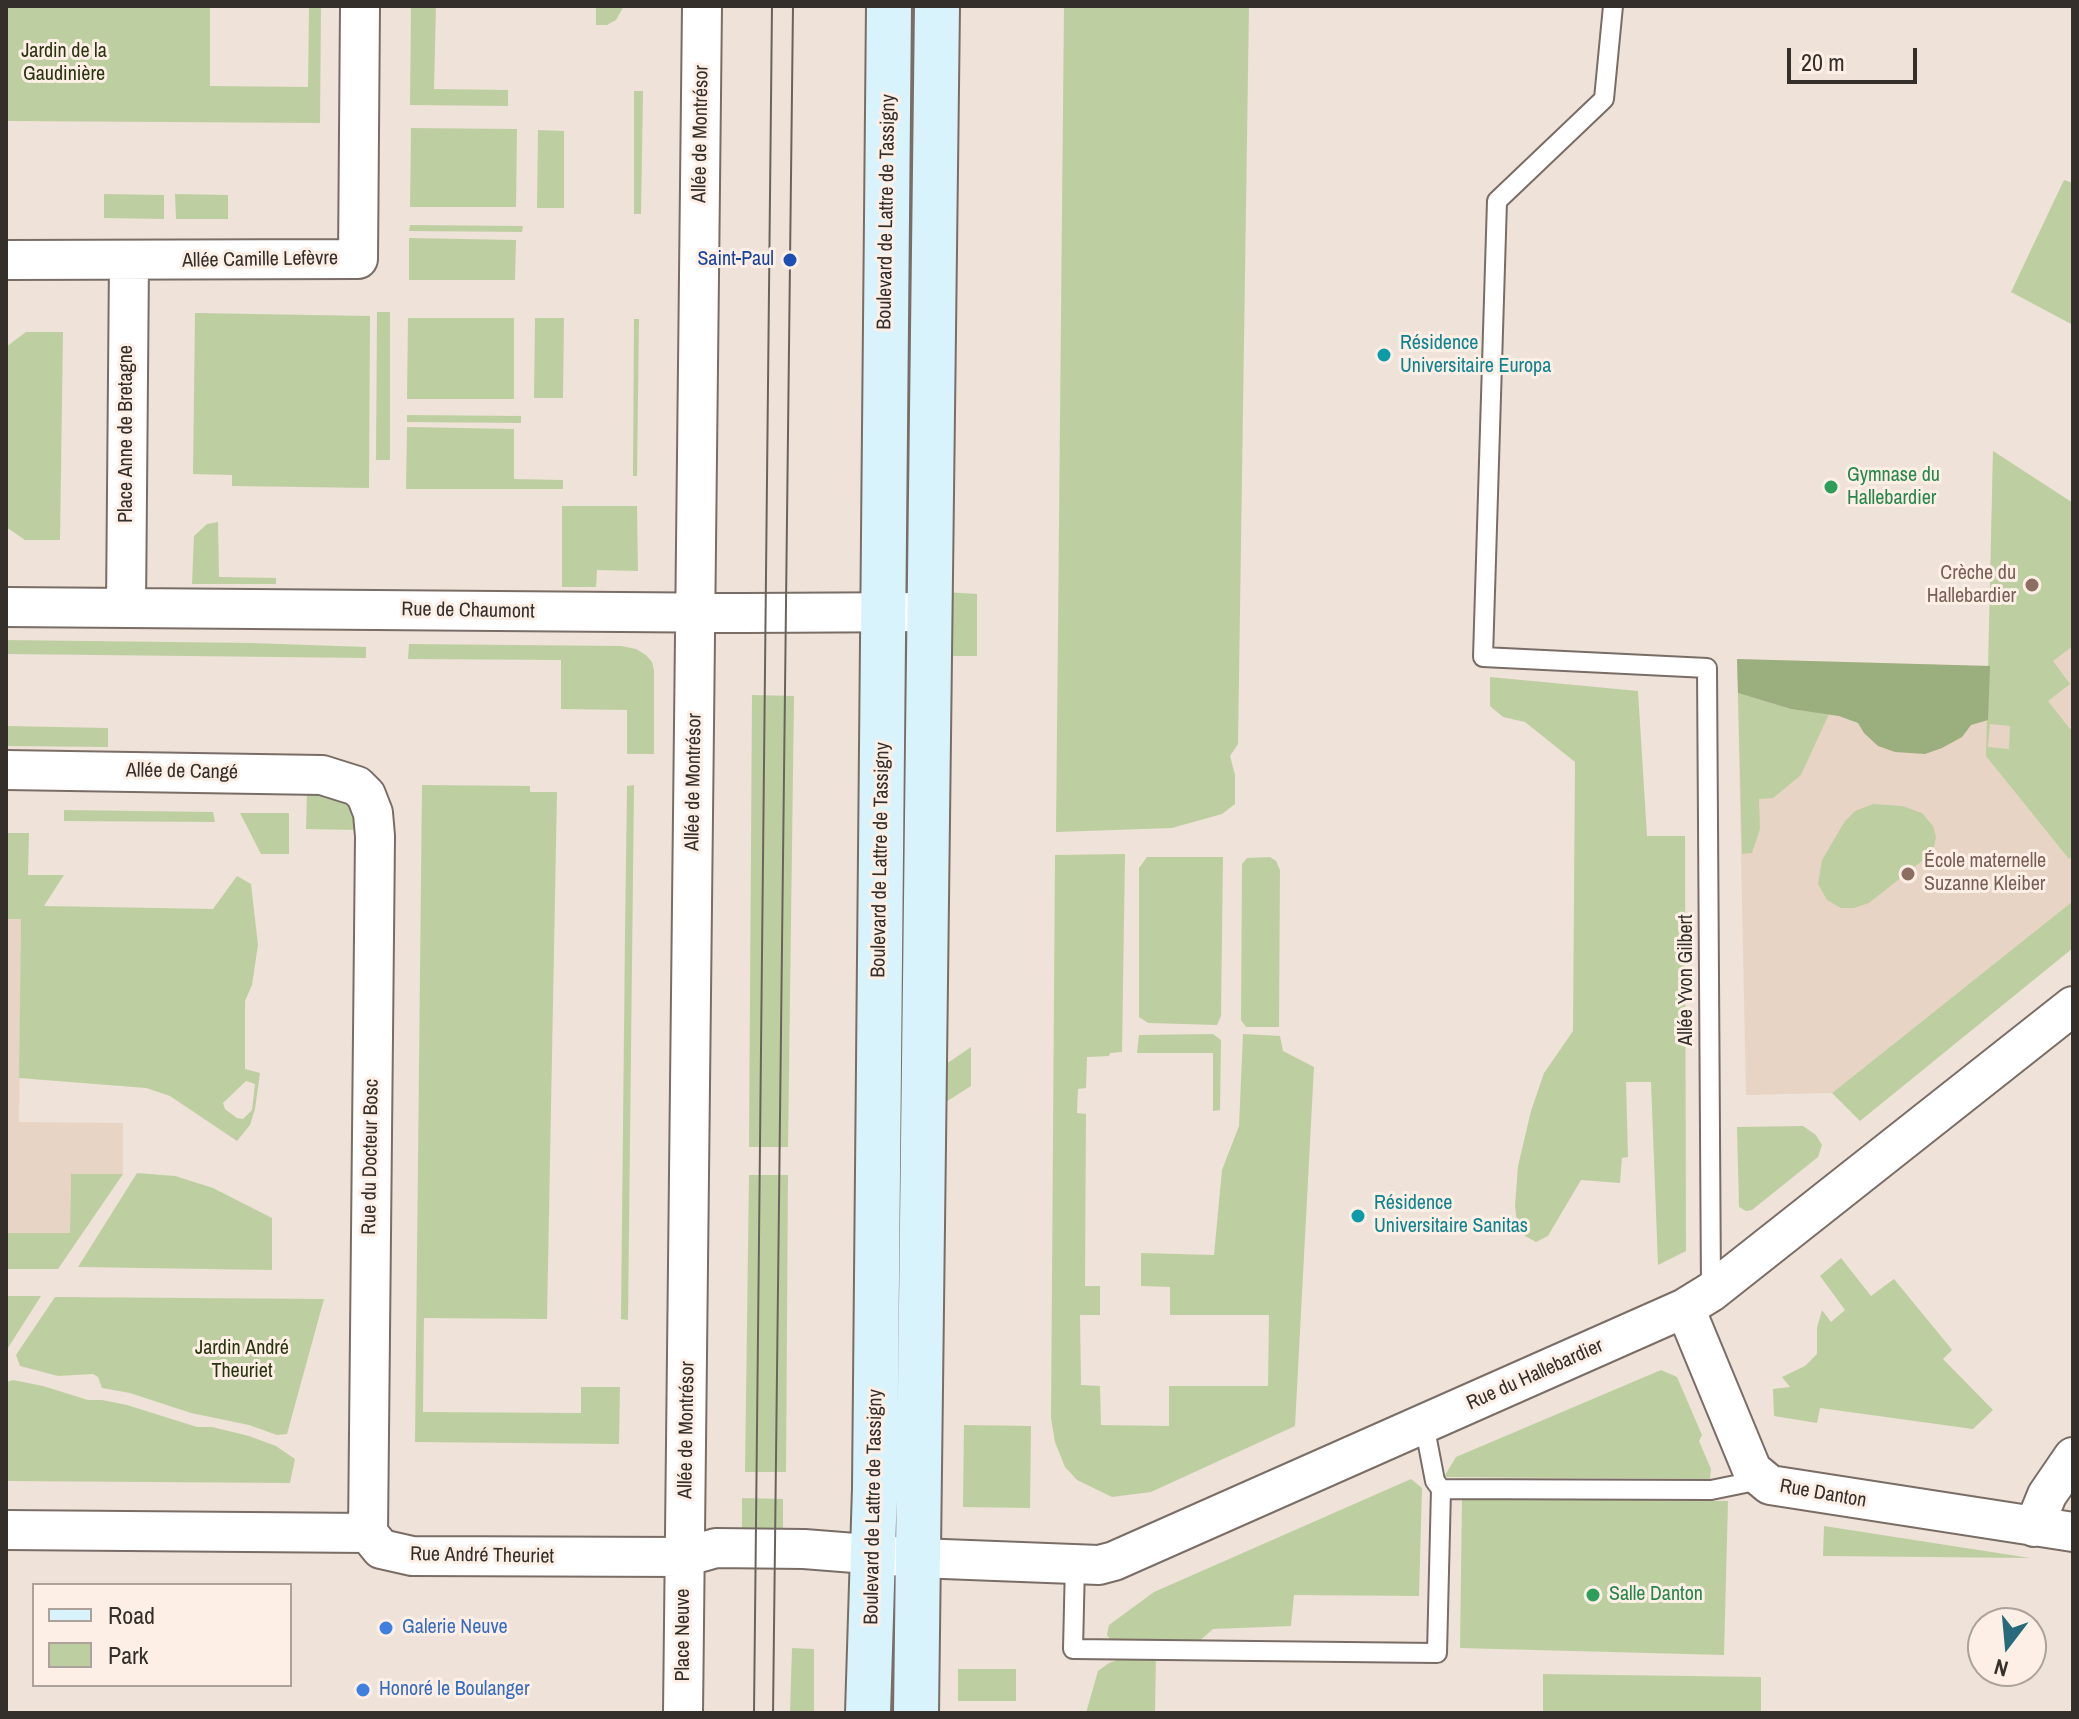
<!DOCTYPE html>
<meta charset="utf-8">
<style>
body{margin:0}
#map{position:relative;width:2079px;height:1719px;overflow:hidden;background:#efe2d8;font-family:"Archivo Narrow",sans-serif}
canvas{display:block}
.frame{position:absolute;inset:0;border:8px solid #342f2b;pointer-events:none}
.legend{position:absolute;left:32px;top:1583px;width:260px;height:104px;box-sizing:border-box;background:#fdefe5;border:2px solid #ada29b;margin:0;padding:10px 14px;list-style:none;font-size:24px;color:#342f2b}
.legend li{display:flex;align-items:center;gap:16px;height:40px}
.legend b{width:40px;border:2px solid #ada29b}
.north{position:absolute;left:1967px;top:1607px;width:80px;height:80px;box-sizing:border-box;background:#fdefe5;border:2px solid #ada29b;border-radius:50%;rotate:196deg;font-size:22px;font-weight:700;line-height:32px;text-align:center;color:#342f2b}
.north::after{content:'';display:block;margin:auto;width:28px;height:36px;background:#276a7c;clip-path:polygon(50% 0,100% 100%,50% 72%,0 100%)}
.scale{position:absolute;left:1787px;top:48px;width:130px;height:36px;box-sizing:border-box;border:4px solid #342f2b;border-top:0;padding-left:10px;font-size:24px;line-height:28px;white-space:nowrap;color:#342f2b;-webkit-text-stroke:6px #fdefe5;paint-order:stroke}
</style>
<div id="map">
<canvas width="2079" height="1719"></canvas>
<div class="frame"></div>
<ul class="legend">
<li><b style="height:10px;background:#d8f3fb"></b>Road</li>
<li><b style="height:22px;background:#bdcfa1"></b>Park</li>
</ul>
<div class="north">N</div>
<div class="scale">20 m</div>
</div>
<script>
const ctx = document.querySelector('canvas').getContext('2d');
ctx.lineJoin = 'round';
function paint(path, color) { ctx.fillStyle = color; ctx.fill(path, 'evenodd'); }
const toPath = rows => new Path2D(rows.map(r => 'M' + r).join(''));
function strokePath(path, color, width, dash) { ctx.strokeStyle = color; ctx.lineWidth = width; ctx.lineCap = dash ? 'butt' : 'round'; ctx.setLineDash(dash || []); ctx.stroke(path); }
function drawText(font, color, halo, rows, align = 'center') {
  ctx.font = font + ' "Archivo Narrow",sans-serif'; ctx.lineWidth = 6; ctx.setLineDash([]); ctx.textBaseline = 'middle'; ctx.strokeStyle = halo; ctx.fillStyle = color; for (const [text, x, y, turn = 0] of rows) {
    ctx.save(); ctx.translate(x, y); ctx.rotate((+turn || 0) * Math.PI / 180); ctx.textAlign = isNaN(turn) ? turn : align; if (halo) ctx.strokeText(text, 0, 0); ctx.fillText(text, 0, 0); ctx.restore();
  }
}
paint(toPath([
 [1993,451,2073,503,2073,901,1832,1093,1746,1095,1737,659,1989,666],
 [21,918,19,1122,123,1123,123,1174,71,1174,70,1233,6,1233,6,919]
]), '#e8d4c5');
paint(toPath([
 [6,6,210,6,210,86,308,87,309,6,321,6,320,123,6,121],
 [411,6,436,6,434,89,508,90,508,106,410,105],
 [596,6,624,6,616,20,607,25,596,25],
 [1064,6,1249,6,1238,744,1230,756,1235,775,1235,804,1222,814,1172,828,1056,832],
 [634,91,643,91,641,214,634,214],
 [411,128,517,129,516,207,410,207],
 [538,130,564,131,564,208,537,208],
 [2064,180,2073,183,2073,325,2011,292],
 [104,194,164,195,164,219,104,218],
 [175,194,228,195,228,219,176,219],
 [410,225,523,226,522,232,409,231],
 [409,238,516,240,515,280,409,280],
 [377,312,390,312,390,460,376,460],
 [195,313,370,316,369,488,232,486,232,475,193,474],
 [408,318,514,318,514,399,407,399],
 [535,318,564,318,563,398,534,398],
 [634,319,639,319,637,476,633,476],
 [26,332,63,332,60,540,25,540,6,527,6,347],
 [407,415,521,416,521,423,407,422],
 [407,427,514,429,514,479,563,480,563,489,406,489],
 [1993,451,2073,503,2073,646,2053,661,2070,684,2048,701,2070,729,2073,727,2073,855,2069,859,1986,756],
 [1990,724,2010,726,2009,749,1988,747],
 [562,506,637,506,638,571,597,570,596,587,562,587],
 [218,522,219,577,276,578,276,584,192,584,194,536,207,524],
 [944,592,977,594,977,656,944,656],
 [6,640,252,643,366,647,366,658,6,654],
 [409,644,621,646,636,649,646,655,652,662,654,670,654,754,627,754,627,710,561,709,561,660,408,659],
 [1490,677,1638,691,1647,836,1685,836,1686,1251,1658,1265,1651,1082,1626,1082,1628,1157,1622,1158,1620,1183,1581,1180,1548,1236,1536,1242,1518,1232,1515,1206,1518,1166,1531,1111,1544,1073,1573,1031,1575,762,1525,722,1503,717,1490,706],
 [1738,693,1791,709,1829,714,1801,775,1773,798,1759,799,1760,829,1752,853,1742,854],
 [752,695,794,696,788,1147,749,1147],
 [6,726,108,728,108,747,6,746],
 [422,785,530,786,530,792,557,792,547,1319,424,1318,423,1412,581,1413,581,1387,620,1387,619,1444,415,1442],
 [634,785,628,1320,621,1319,625,933,627,786],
 [307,789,331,791,352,805,355,830,306,829],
 [1873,804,1902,806,1922,813,1933,826,1936,837,1934,847,1927,857,1869,903,1854,908,1841,908,1827,900,1818,884,1822,860,1845,821,1855,811],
 [64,810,213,812,215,822,64,821],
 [240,813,289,813,289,854,261,854],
 [6,833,29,833,28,875,64,875,44,906,213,909,237,876,251,884,258,945,252,985,245,1001,245,1069,260,1073,255,1109,250,1125,237,1141,170,1096,146,1088,19,1078,21,919,6,919],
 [246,1081,255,1084,252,1110,243,1119,237,1118,225,1109,223,1103],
 [1125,854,1122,1052,1110,1053,1109,1056,1087,1057,1086,1088,1078,1089,1077,1113,1086,1114,1085,1286,1100,1286,1100,1315,1080,1315,1081,1385,1100,1386,1101,1425,1169,1426,1169,1386,1268,1386,1269,1315,1170,1315,1170,1287,1141,1286,1141,1253,1214,1255,1222,1170,1239,1126,1243,1034,1280,1036,1283,1051,1314,1067,1295,1426,1151,1492,1112,1497,1077,1480,1065,1467,1055,1442,1051,1418,1055,855],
 [1147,857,1223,857,1221,1016,1217,1025,1148,1023,1139,1017,1139,868],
 [1270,857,1276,861,1280,870,1279,1027,1246,1027,1241,1020,1242,864,1247,858],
 [2073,901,2073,948,1860,1121,1832,1093],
 [1213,1034,1221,1040,1220,1110,1213,1111,1213,1053,1137,1053,1139,1035],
 [971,1047,971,1086,941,1105,939,1069],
 [1803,1126,1816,1135,1822,1145,1818,1157,1752,1210,1746,1211,1739,1207,1737,1127],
 [137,1173,175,1176,213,1188,272,1218,272,1270,78,1267],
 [71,1174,123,1174,58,1269,6,1269,6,1233,70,1233],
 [749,1175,788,1175,786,1472,745,1472],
 [1841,1258,1871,1296,1894,1279,1949,1346,1952,1350,1943,1359,1993,1410,1973,1429,1820,1408,1817,1423,1774,1416,1773,1389,1790,1387,1782,1377,1805,1366,1817,1354,1817,1328,1822,1310,1831,1322,1845,1310,1820,1276],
 [6,1296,41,1296,6,1351],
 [55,1297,324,1299,287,1434,277,1435,249,1425,191,1413,130,1393,102,1388,98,1377,93,1374,58,1376,20,1366,16,1355],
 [1661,1370,1677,1377,1702,1435,1699,1441,1711,1469,1710,1479,1444,1477,1456,1457],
 [13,1380,43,1386,88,1400,102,1400,127,1405,197,1427,212,1427,249,1436,276,1446,295,1459,290,1483,6,1481,6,1382],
 [964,1425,1031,1426,1030,1508,963,1507],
 [1411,1479,1422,1488,1419,1596,1294,1595,1291,1626,1213,1629,1196,1644,1113,1643,1107,1635,1109,1625,1154,1592],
 [742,1498,783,1499,783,1534,742,1533],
 [1462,1498,1728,1501,1724,1655,1460,1648],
 [1824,1526,2030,1558,1823,1556],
 [792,1648,814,1649,814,1713,790,1713],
 [1131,1655,1156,1655,1155,1713,1086,1713,1098,1671,1109,1663],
 [958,1669,1016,1669,1016,1701,958,1701],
 [1543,1674,1761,1677,1761,1713,1543,1713]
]), '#bdcfa1');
paint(toPath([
 [1737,659,1990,666,1988,720,1971,725,1962,737,1942,748,1925,754,1895,752,1878,746,1864,733,1858,723,1839,716,1791,709,1738,693]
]), '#9bae7d');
const lane = toPath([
 [1613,6,1604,99,1497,201,1483,657,1707,668,1711,1289],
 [1441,1489,1711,1490,1760,1480],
 [1075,1564,1073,1649,1437,1653,1441,1489,1435,1481,1424,1424]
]);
const street = toPath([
 [6,260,358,259,360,6],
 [6,607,744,613,930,612],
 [126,608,129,261],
 [6,770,322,775,357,786,366,795,373,813,375,836,368,1533],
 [1685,1308,1752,1470,1770,1485,2073,1532],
 [2034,1527,2047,1495,2073,1457],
 [6,1530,368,1533,381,1549,412,1556,684,1557,716,1548,804,1549,918,1558,1099,1565,1114,1561,1685,1308,1711,1292,2073,1006],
 [683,1713,702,6]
]);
const secondary = toPath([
 [868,1713,875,1488,889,6],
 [916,1713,937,6]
]);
strokePath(lane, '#796d65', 22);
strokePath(street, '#796d65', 42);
strokePath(secondary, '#796d65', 48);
strokePath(lane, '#fff', 18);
strokePath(street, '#fff', 38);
strokePath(secondary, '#d8f3fb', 44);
strokePath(toPath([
 [754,1713,772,6],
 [773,1713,793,6]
]), '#6a635d', 2);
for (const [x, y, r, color] of [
 [790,260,8,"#1a4fb4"],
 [1384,355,8,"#0f9aa8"],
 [1831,487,8,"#2e9e5b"],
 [2032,585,8,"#8d6e63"],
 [1908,874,8,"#8d6e63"],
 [1358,1216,8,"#0f9aa8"],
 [1593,1595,8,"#2e9e5b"],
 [386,1628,8,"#3f7fe0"],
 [363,1690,8,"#3f7fe0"]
]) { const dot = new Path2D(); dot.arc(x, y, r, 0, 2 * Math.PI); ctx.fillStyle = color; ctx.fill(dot); strokePath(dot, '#fdefe5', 3); }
drawText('20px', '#28340f', '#fdefe5', [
 ["Jardin de la",64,52],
 ["Gaudinière",64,75],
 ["Jardin André",242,1349],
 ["Theuriet",242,1372]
]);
drawText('20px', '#342f2b', '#fdefe5', [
 ["Allée de Montrésor",701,134,-89],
 ["Boulevard de Lattre de Tassigny",887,212,-89],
 ["Allée Camille Lefèvre",260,260,-1],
 ["Place Anne de Bretagne",127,434,-90],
 ["Rue de Chaumont",468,611,1],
 ["Allée de Cangé",182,772,1],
 ["Allée de Montrésor",694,782,-89],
 ["Boulevard de Lattre de Tassigny",881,860,-89],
 ["Allée Yvon Gilbert",1687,980,-90],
 ["Rue du Docteur Bosc",371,1157,-89],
 ["Rue du Hallebardier",1535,1375,-24],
 ["Allée de Montrésor",687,1430,-89],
 ["Rue Danton",1823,1494,10],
 ["Boulevard de Lattre de Tassigny",874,1507,-89],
 ["Rue André Theuriet",482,1556,1],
 ["Place Neuve",684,1635,-90]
]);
drawText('20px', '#164399', '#fdefe5', [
 ["Saint-Paul",774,260]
], 'right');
drawText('20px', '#0d838f', '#fdefe5', [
 ["Résidence",1400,344],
 ["Universitaire Europa",1400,367],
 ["Résidence",1374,1204],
 ["Universitaire Sanitas",1374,1227]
], 'left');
drawText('20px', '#27864d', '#fdefe5', [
 ["Gymnase du",1847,476],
 ["Hallebardier",1847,499],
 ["Salle Danton",1609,1595]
], 'left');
drawText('20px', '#785e54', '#fdefe5', [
 ["Crèche du",2016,574],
 ["Hallebardier",2016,597],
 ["École maternelle",1924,862,"left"],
 ["Suzanne Kleiber",1924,885,"left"]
], 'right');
drawText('20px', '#366cbe', '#fdefe5', [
 ["Galerie Neuve",402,1628],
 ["Honoré le Boulanger",379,1690]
], 'left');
</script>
